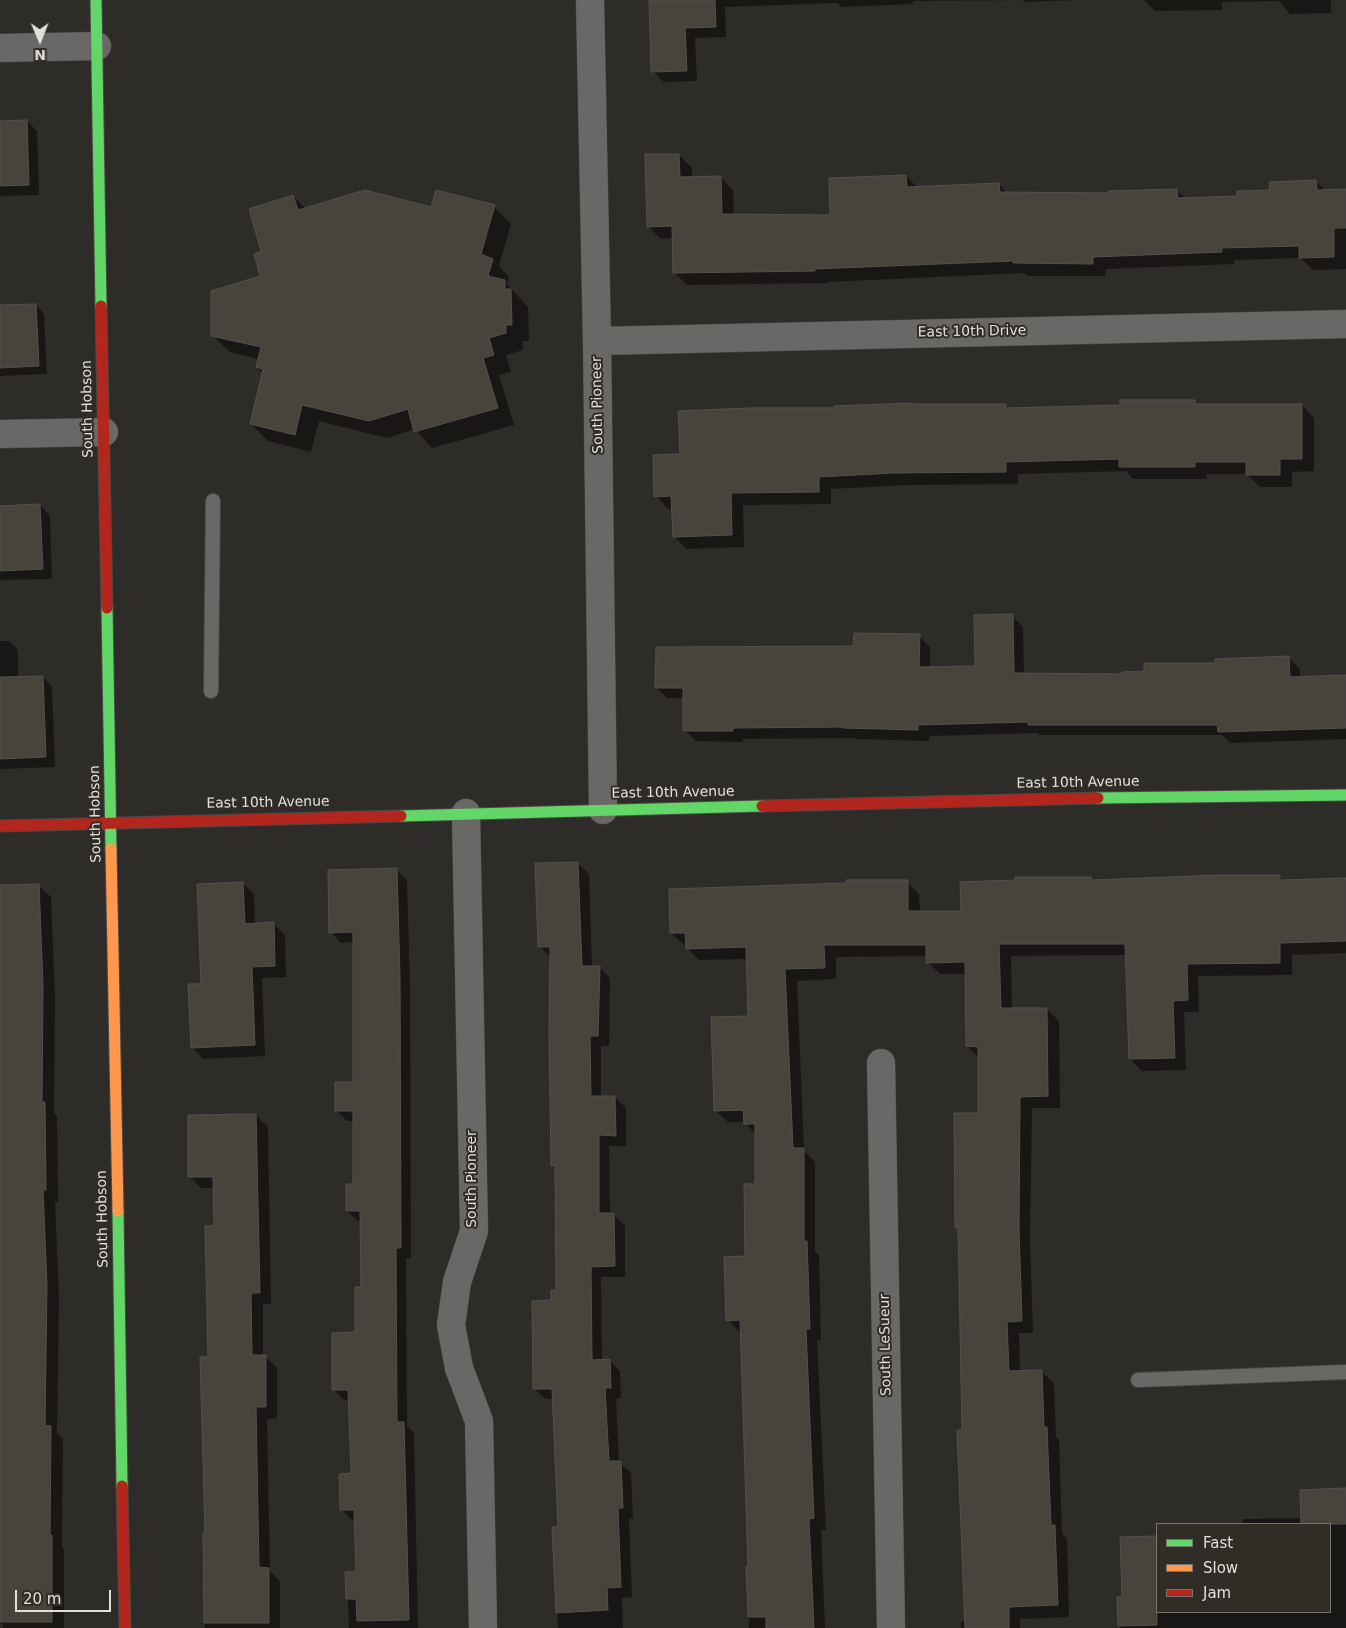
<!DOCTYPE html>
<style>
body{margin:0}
#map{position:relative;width:1346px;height:1628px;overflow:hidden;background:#2e2c28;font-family:"DejaVu Sans",sans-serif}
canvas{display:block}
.legend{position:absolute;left:1156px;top:1523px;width:175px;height:90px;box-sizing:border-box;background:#302d26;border:1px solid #77746e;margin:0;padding:6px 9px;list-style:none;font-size:15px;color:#e1dfda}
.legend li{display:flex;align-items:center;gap:10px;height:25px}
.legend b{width:25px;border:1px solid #77746e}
.north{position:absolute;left:15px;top:15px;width:50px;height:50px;-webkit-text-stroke:4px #302d26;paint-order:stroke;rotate:179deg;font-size:14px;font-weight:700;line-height:20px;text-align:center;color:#e1dfda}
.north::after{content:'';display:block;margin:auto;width:18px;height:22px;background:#e1dfda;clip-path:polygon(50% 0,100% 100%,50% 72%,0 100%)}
.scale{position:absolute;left:15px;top:1590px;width:96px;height:22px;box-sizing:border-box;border:2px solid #e1dfda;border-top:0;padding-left:6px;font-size:15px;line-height:18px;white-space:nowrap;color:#e1dfda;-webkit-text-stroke:4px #302d26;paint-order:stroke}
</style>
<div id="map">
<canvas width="1346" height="1628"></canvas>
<ul class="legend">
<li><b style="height:6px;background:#63d668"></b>Fast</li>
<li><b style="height:6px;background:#ff974d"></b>Slow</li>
<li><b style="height:6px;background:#b3261e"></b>Jam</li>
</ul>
<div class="north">N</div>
<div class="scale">20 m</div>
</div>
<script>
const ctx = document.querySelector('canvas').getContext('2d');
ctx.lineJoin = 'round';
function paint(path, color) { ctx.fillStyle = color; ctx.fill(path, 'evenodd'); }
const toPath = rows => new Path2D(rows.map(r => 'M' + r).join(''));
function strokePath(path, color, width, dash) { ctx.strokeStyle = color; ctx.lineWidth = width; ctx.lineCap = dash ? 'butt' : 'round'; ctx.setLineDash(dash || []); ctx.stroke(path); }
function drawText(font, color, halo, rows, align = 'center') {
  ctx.font = font + ' "DejaVu Sans",sans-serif'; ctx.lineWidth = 4; ctx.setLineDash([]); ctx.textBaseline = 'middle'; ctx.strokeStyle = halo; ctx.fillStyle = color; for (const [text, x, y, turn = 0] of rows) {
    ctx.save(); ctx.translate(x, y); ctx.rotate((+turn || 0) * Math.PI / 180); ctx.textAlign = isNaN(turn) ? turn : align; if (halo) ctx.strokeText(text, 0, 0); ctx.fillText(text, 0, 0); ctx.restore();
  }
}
paint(toPath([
 [650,0,1079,0,1024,2,1023,0,913,1,913,4,841,7,838,3,725,7,726,37,695,38,697,81,664,82,653,71],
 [1127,0,1331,0,1331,13,1290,14,1279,1,1222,2,1222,10,1155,11,1144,0],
 [27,121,37,131,39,195,0,196,0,122],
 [679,155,692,168,692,178,720,177,733,190,734,215,832,216,906,176,918,188,999,184,1008,194,1110,195,1177,190,1186,199,1238,198,1316,182,1326,191,1346,191,1346,269,1313,270,1301,258,1234,260,1234,264,1106,269,1105,276,1027,276,1024,273,827,282,827,283,687,285,674,272,673,238,661,239,648,226],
 [293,196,306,209,432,209,494,207,511,224,499,266,509,277,507,284,528,307,529,341,522,341,523,350,506,355,511,372,499,375,514,425,432,448,415,429,387,438,319,421,311,452,268,441,251,424,263,373,257,367,259,359,230,352,212,335,261,276,263,252],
 [36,305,44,314,47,374,0,376,0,307],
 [1195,402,1199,406,1302,405,1314,418,1314,471,1292,472,1292,487,1260,487,1247,474,1207,474,1207,479,1133,479,1126,471,1018,474,1018,484,906,485,831,489,831,504,743,505,744,547,686,549,674,536,673,508,668,509,656,496,681,456,1005,405,1009,409,1121,406],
 [40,505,50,516,52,579,0,580,0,507],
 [1012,616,1023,627,1024,674,1123,675,1289,658,1300,669,1300,678,1346,676,1346,739,1230,743,1222,735,1040,735,1037,733,929,736,929,741,855,739,854,738,743,739,743,742,696,741,684,730,685,698,667,698,656,687,919,636,930,647,930,668,976,667],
 [0,641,9,641,18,650,18,678,43,677,52,687,55,767,0,769],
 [578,863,589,874,592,967,599,967,610,978,609,1046,601,1046,601,1097,615,1097,626,1108,626,1146,609,1146,610,1215,614,1215,625,1226,625,1277,601,1277,602,1360,609,1360,620,1371,621,1398,616,1399,619,1462,631,1473,633,1518,629,1519,632,1597,622,1598,623,1628,558,1628,553,1529,559,1528,553,1399,545,1399,534,1388,553,1302,557,1291,556,1169,553,1165,551,958,540,946],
 [396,870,407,880,410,988,411,1258,406,1258,407,1426,414,1433,418,1628,349,1628,347,1573,357,1573,355,1520,352,1520,342,1510,353,1475,350,1400,344,1400,334,1390,356,1333,362,1288,362,1221,358,1221,347,1211,354,1186,354,1121,347,1121,336,1110,354,1084,354,942,341,943,331,932],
 [1279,877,1284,881,1346,879,1346,953,1292,955,1292,975,1198,976,1199,1012,1184,1012,1186,1070,1142,1071,1130,1059,1127,955,1011,956,1012,1009,1047,1009,1059,1021,1060,1108,1032,1108,1030,1241,1033,1333,1019,1333,1020,1372,1041,1371,1054,1383,1056,1437,1059,1440,1062,1534,1067,1538,1069,1617,1020,1619,1020,1628,961,1628,961,1622,966,1622,959,1231,956,1228,980,1114,979,1058,967,1046,966,974,940,974,928,962,927,956,836,957,836,979,797,981,804,1151,815,1162,815,1251,819,1255,821,1340,817,1340,826,1530,821,1530,825,1628,749,1628,747,1568,750,1568,742,1332,740,1333,728,1320,746,1258,756,1185,756,1135,745,1122,728,1122,715,1110,749,1017,748,959,699,960,687,948,687,945,684,945,671,933,907,882,919,894,920,912,962,912,1090,878,1093,881],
 [243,883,254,894,255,924,274,924,285,935,286,977,262,978,265,1056,203,1059,192,1047,203,985],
 [38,885,51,897,55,998,54,1113,57,1116,58,1202,55,1202,59,1298,57,1433,63,1439,62,1547,64,1549,64,1628,3,1628,3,1625,0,1622,0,886],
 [256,1115,268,1127,271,1304,263,1304,263,1356,265,1356,277,1368,277,1418,267,1419,270,1571,280,1581,280,1628,205,1628,204,1534,206,1534,209,1358,215,1227,214,1188,201,1188,189,1176],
 [1346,1490,1346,1628,1120,1628,1119,1598,1123,1598,1121,1538,1157,1538,1157,1612,1330,1612,1330,1524,1243,1524,1243,1519,1302,1518]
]), '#0007');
const building = toPath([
 [649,0,715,0,716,27,685,28,687,71,651,72,649,0],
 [27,120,29,185,0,186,0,121,27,120],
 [645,154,679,154,680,177,721,176,722,214,830,215,829,178,906,175,907,187,999,183,1000,192,1108,193,1108,191,1177,189,1178,198,1237,196,1237,191,1270,190,1269,182,1316,180,1317,190,1346,189,1346,228,1334,228,1334,257,1299,258,1299,246,1222,248,1222,252,1093,257,1093,264,1013,263,1013,261,815,269,815,271,673,273,672,226,647,227,645,154],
 [365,190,431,207,436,190,495,205,481,254,493,259,488,276,505,280,505,289,511,289,512,325,506,325,506,333,489,338,494,355,483,358,498,408,414,432,408,409,369,421,302,405,295,435,250,424,263,369,256,367,261,347,211,336,211,291,260,276,254,254,261,251,249,209,293,195,298,210,365,190],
 [36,304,39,366,0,368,0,305,36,304],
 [1120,400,1195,400,1195,404,1302,404,1302,459,1280,459,1280,475,1246,475,1246,462,1195,462,1195,467,1119,467,1119,459,1006,462,1006,472,893,473,819,477,819,492,731,493,732,535,673,537,671,496,654,497,653,455,680,454,678,411,748,408,834,408,834,406,913,403,913,404,1006,404,1006,408,1120,405,1120,400],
 [40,504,43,569,0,571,0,506,40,504],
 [1013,614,1014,673,1122,674,1122,672,1144,671,1144,663,1215,663,1215,659,1289,656,1290,677,1346,675,1346,728,1218,732,1217,725,1028,725,1028,722,918,725,918,730,843,728,843,727,733,728,733,731,683,731,683,688,655,688,656,647,853,646,854,633,920,634,919,667,975,666,974,615,1013,614],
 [43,676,46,757,0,759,0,677,43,676],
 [578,862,582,966,600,966,598,1036,590,1036,591,1096,615,1096,616,1136,599,1135,599,1213,614,1213,615,1266,591,1267,592,1360,610,1359,611,1388,605,1388,609,1461,621,1461,623,1508,618,1508,621,1587,607,1588,608,1610,556,1613,552,1527,558,1527,552,1389,533,1389,532,1301,551,1300,551,1290,556,1290,555,1166,551,1166,549,1035,550,947,538,947,535,863,578,862],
 [397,868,400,977,401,1248,396,1248,397,1422,404,1422,409,1620,357,1621,356,1599,346,1599,345,1572,356,1572,354,1510,340,1510,339,1474,351,1473,348,1390,332,1390,332,1333,355,1332,355,1287,361,1287,360,1211,346,1211,346,1184,353,1184,353,1111,335,1111,335,1082,353,1082,353,932,329,933,328,870,397,868],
 [1219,875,1280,875,1280,880,1346,878,1346,941,1280,943,1280,963,1187,964,1188,1000,1173,1001,1175,1058,1129,1059,1125,944,999,944,1001,1008,1047,1008,1048,1096,1020,1097,1019,1228,1022,1321,1007,1322,1009,1371,1042,1370,1044,1427,1047,1427,1051,1525,1055,1525,1058,1605,1009,1607,1009,1628,965,1628,957,1430,962,1430,958,1228,955,1228,954,1113,978,1113,978,1047,966,1046,965,962,926,963,926,945,824,945,825,968,785,969,793,1148,804,1148,804,1241,807,1241,810,1329,806,1329,814,1518,809,1519,814,1628,766,1628,766,1617,748,1617,746,1567,748,1567,740,1320,726,1321,724,1257,745,1256,744,1184,755,1184,755,1124,744,1124,743,1110,714,1111,711,1017,748,1016,746,947,686,949,685,933,670,933,669,889,846,883,846,880,908,880,908,911,961,911,960,882,1015,880,1015,877,1091,877,1091,880,1219,875],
 [243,882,245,924,274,922,275,966,252,967,255,1045,191,1048,188,984,201,984,197,884,243,882],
 [39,884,43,985,42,1102,45,1102,46,1190,43,1190,47,1285,45,1425,51,1426,50,1535,52,1535,52,1622,0,1622,0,885,39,884],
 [256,1114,260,1293,251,1293,252,1355,266,1355,266,1407,256,1407,259,1567,269,1568,269,1623,204,1623,203,1533,205,1533,200,1357,208,1357,205,1226,214,1226,213,1177,188,1177,188,1115,256,1114],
 [1346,1488,1346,1524,1301,1524,1300,1490,1346,1488],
 [1157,1536,1157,1625,1118,1626,1117,1597,1122,1597,1120,1537,1157,1536]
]);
paint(building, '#48443c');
strokePath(building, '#52514e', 1);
const lane = toPath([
 [211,691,213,501],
 [1138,1380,1346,1372]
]);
const street = toPath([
 [590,0,597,341,603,810],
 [0,48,97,46],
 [597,341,1346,324],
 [0,434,104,432],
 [466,813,474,1231,457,1282,451,1325,459,1368,479,1421,483,1628],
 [881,1063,891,1628]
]);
const fast = toPath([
 [96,0,101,306],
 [107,608,111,849],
 [1098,798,1346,795],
 [401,816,762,806],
 [118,1211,122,1486]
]);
const slow = toPath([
 [111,849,118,1211]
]);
const jam = toPath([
 [101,306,107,608],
 [762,806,1098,798],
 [0,826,401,816],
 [122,1486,125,1628]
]);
strokePath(lane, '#4a4946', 16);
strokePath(street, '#4a4946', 29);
strokePath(fast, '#4a4946', 13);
strokePath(slow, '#4a4946', 13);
strokePath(jam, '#4a4946', 13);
strokePath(lane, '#6a6866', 14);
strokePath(street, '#6a6866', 28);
strokePath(fast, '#63d668', 11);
strokePath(slow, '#ff974d', 11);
strokePath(jam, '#b3261e', 11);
drawText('14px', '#e1dfda', '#302d26', [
 ["East 10th Drive",972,332,-1],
 ["South Pioneer",598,405,-91],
 ["South Hobson",88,409,-91],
 ["East 10th Avenue",1078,783,-1],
 ["East 10th Avenue",673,793,-1],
 ["East 10th Avenue",268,803,-1],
 ["South Hobson",96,814,-91],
 ["South Pioneer",472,1179,-90],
 ["South Hobson",103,1219,-91],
 ["South LeSueur",886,1345,-91]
]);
</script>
